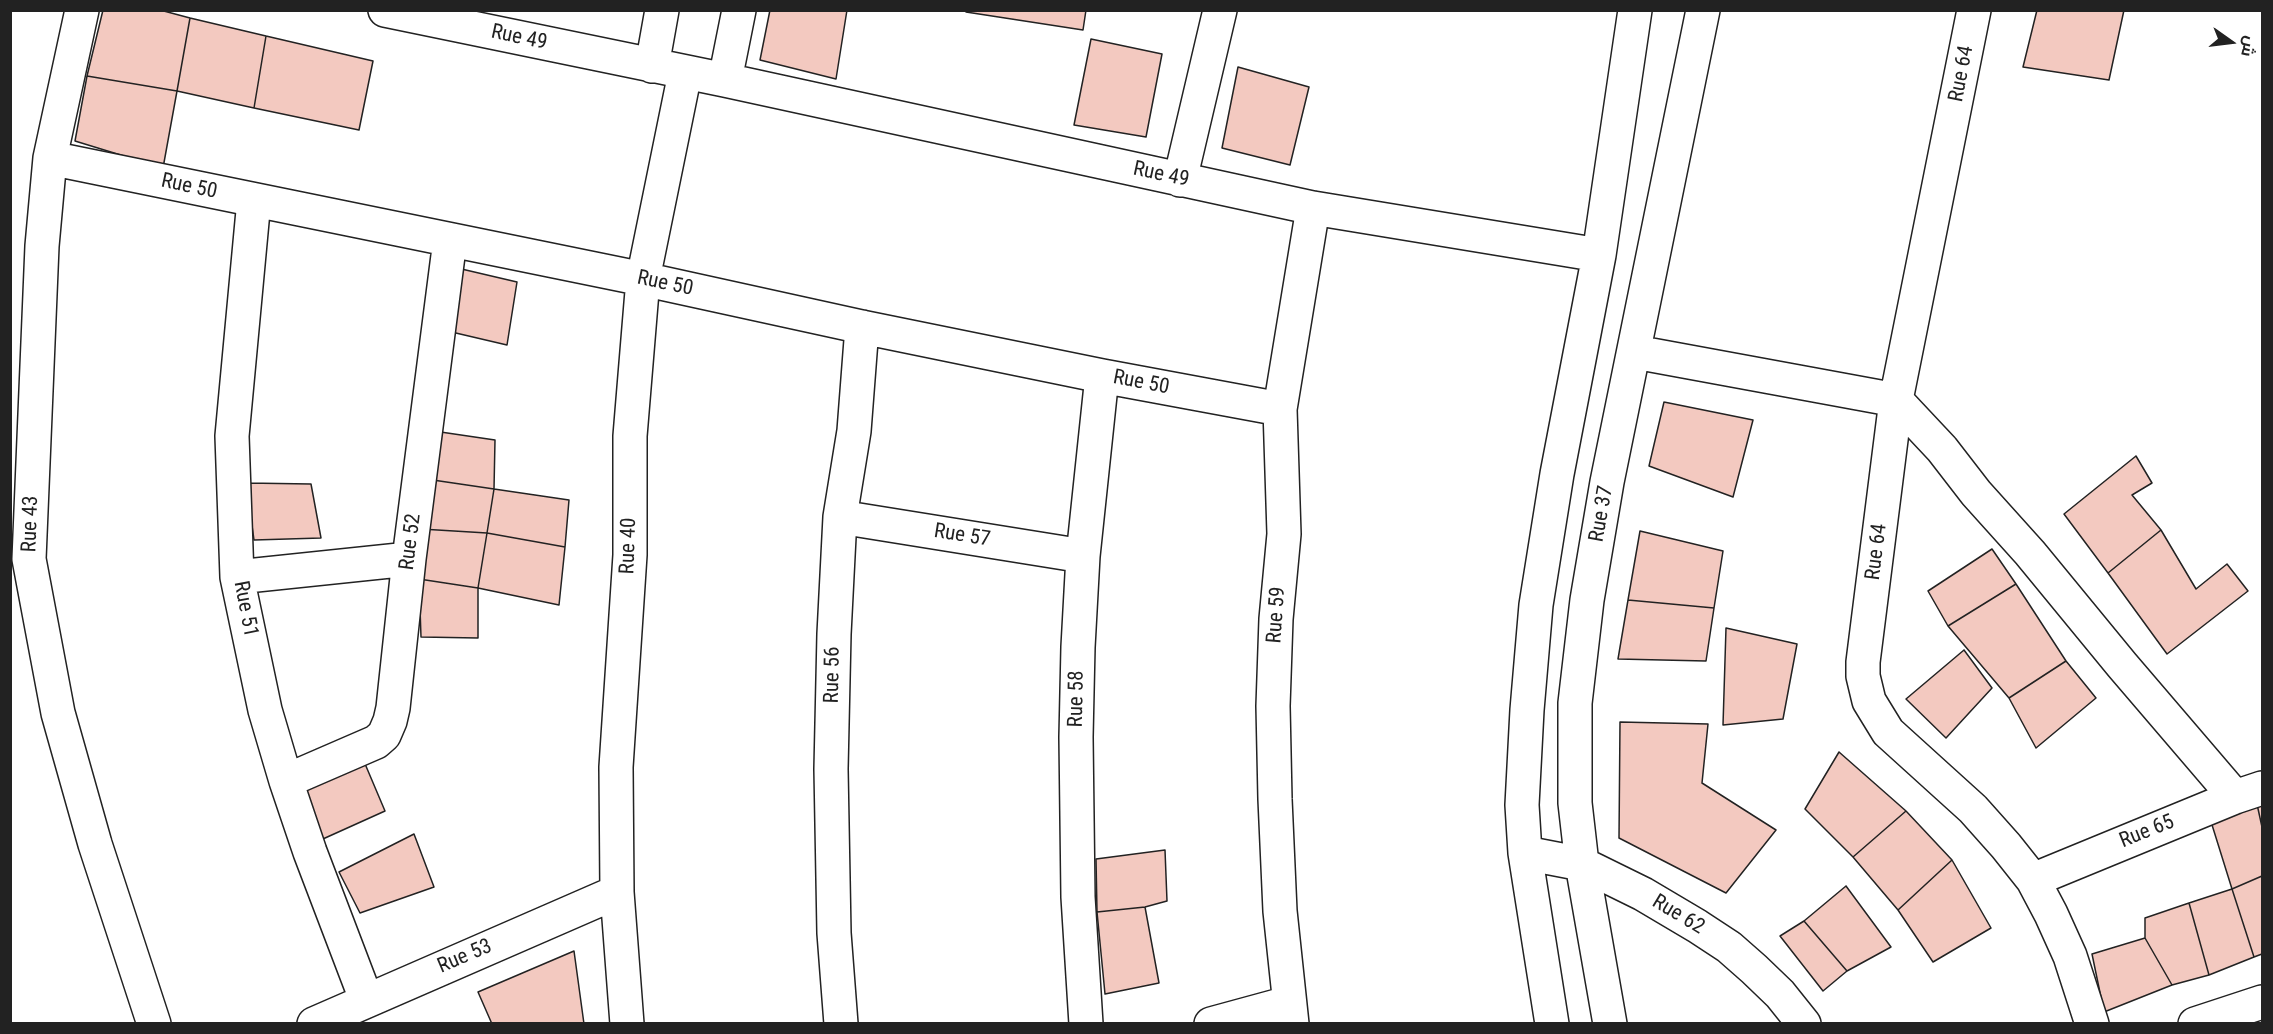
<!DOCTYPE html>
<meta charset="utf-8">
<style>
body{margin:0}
#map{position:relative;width:2273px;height:1034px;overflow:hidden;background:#fff;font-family:"Roboto Condensed",Cairo,sans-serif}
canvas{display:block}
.frame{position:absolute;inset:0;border:12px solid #222;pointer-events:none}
.north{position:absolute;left:2201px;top:12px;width:60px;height:60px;-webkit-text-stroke:4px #fff;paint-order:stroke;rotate:104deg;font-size:16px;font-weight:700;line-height:24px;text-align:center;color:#222}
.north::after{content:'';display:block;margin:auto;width:21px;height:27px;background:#222;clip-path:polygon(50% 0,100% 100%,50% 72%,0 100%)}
</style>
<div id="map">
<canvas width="2273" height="1034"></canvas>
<div class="frame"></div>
<div class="north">ش</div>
</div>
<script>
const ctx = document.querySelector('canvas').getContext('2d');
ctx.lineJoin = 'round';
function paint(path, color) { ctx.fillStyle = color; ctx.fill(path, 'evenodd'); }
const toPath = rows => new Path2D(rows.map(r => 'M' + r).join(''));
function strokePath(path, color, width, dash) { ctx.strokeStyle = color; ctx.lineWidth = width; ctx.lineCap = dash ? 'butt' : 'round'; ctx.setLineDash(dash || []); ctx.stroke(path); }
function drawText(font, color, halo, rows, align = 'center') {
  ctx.font = font + ' "Roboto Condensed",sans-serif'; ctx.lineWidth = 4.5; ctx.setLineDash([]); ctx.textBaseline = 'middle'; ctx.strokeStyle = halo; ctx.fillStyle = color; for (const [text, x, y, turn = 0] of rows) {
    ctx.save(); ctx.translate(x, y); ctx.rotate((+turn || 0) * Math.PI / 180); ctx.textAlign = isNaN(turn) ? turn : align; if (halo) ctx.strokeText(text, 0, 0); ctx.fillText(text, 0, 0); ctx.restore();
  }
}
const building = toPath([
 [103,10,160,10,190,18,177,91,87,76,103,10],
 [770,10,847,10,836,79,760,60,770,10],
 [966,10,1086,10,1083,30,966,12,966,10],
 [2037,10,2124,10,2109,80,2023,67,2037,10],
 [190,18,266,36,254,108,177,91,190,18],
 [266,36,373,61,359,130,254,108,266,36],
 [1091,39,1162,54,1146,137,1074,125,1091,39],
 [1238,67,1309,87,1290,165,1222,148,1238,67],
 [87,76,177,91,163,168,75,141,87,76],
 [453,267,517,282,507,345,443,330,453,267],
 [1664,402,1753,420,1733,497,1649,466,1664,402],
 [427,430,495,440,494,489,426,479,427,430],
 [2136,456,2152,483,2132,495,2161,530,2108,573,2064,514,2136,456],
 [426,479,494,489,487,533,421,529,426,479],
 [246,483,311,484,321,538,254,540,246,483],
 [494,489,569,500,565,547,487,533,494,489],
 [421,529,487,533,478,588,419,579,421,529],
 [2161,530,2196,589,2227,564,2248,591,2167,654,2108,573,2161,530],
 [1640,531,1723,551,1714,608,1628,600,1640,531],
 [487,533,565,547,559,605,478,588,487,533],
 [1992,549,2016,584,1948,626,1928,591,1992,549],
 [419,579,478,588,478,638,421,637,419,579],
 [2016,584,2066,661,2009,698,1948,626,2016,584],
 [1628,600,1714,608,1706,661,1618,659,1628,600],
 [1726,628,1797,644,1783,719,1723,725,1726,628],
 [1964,650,1992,688,1946,738,1906,699,1964,650],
 [2066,661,2096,698,2036,748,2009,698,2066,661],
 [1620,722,1708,724,1702,783,1776,830,1726,893,1619,838,1620,722],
 [360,752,385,811,314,843,298,794,360,752],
 [1839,752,1906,811,1853,857,1805,809,1839,752],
 [2262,794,2262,827,2255,795,2262,794],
 [2255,795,2262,827,2262,876,2232,889,2208,812,2255,795],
 [1906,811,1952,860,1898,910,1853,857,1906,811],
 [414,834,434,887,360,913,339,872,414,834],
 [1165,850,1167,901,1145,907,1097,912,1096,859,1165,850],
 [1952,860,1991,928,1933,962,1898,910,1952,860],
 [2262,876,2262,954,2254,957,2232,889,2262,876],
 [1846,886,1891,947,1847,971,1804,921,1846,886],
 [2232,889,2254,957,2209,975,2189,903,2232,889],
 [2189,903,2209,975,2172,985,2145,938,2145,918,2189,903],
 [1145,907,1159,983,1105,994,1097,912,1145,907],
 [1804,921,1847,971,1823,991,1780,936,1804,921],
 [2145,938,2172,985,2104,1012,2092,954,2145,938],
 [574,951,584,1024,492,1024,478,992,574,951]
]);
paint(building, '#f3c9c0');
strokePath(building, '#222', 1.5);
const minor = toPath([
 [82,10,50,158,42,246,29,559,58,713,95,844,154,1024],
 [385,10,725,80,1313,208,1599,255],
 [1974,10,1896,400,1863,662,1863,676,1869,701,1888,732,1973,809,2006,846,2033,880,2051,914,2070,956,2092,1024],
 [652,66,662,10],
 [725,80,739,10],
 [50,158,643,279,862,327,1102,376,1280,409],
 [1180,180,1220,10],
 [254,200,232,436,237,577,265,710,286,781,310,852,366,999],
 [1635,352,1896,400,1942,449,1976,493,2030,553,2122,665,2235,797],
 [840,517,1083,556],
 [237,577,409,559],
 [286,781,376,742,384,735,390,721,393,708,409,559,450,240],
 [1525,853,1582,864,1643,894,1697,926,1729,947,1754,969,1780,994,1804,1024],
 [2033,880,2235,797,2262,788],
 [314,1024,617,892],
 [627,1024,617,892,616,767,630,555,630,436,643,279,685,73],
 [841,1024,834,933,831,769,834,634,840,517,854,431,862,327],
 [1086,1024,1078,897,1076,737,1078,647,1083,556,1102,376],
 [1211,1024,1288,1003],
 [1292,1024,1280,911,1275,799,1273,706,1276,619,1284,534,1280,409,1313,208],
 [1552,1024,1525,853,1522,805,1527,710,1536,605,1557,474,1599,255,1635,10],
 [1610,1024,1582,864,1575,803,1575,703,1587,600,1607,482,1703,10],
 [2195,1024,2262,1002]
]);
strokePath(minor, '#222', 36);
strokePath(minor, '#fff', 33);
drawText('21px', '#222', '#fff', [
 ["Rue 49",519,38,12],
 ["Rue 64",1962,74,-79],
 ["Rue 49",1161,175,12],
 ["Rue 50",189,187,12],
 ["Rue 50",665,284,12],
 ["Rue 50",1141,383,11],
 ["Rue 37",1602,514,-80],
 ["Rue 43",31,524,-88],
 ["Rue 57",962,536,9],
 ["Rue 52",411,542,-83],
 ["Rue 40",629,546,-88],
 ["Rue 64",1877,552,-83],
 ["Rue 51",245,609,79],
 ["Rue 59",1277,615,-86],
 ["Rue 56",833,675,-89],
 ["Rue 58",1077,699,-89],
 ["Rue 65",2147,832,-22],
 ["Rue 62",1678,915,31],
 ["Rue 53",465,957,-23]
]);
</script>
